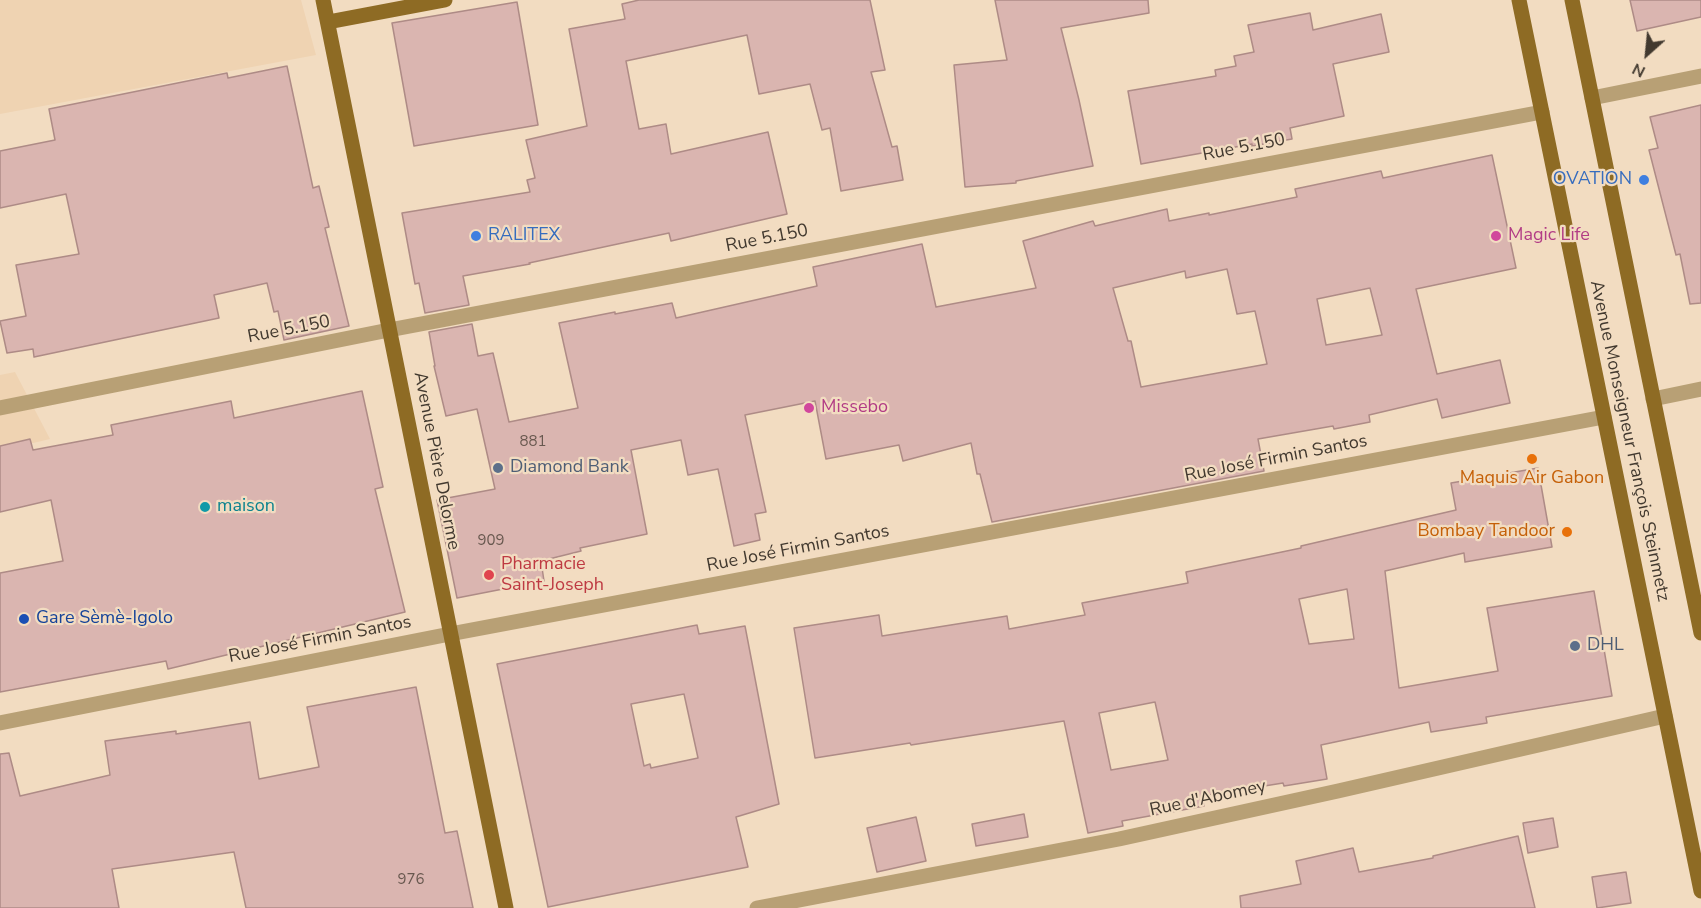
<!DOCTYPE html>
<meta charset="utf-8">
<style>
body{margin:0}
#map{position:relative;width:1701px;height:908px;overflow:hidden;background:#f2dcc1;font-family:"Nunito Sans",sans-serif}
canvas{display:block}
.north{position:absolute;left:1617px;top:24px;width:60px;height:60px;-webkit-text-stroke:4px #f2dcc1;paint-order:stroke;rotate:207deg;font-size:16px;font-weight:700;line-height:24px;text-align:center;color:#42392f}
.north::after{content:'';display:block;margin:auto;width:21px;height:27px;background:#42392f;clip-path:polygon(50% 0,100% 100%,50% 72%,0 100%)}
</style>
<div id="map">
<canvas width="1701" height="908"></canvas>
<div class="north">N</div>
</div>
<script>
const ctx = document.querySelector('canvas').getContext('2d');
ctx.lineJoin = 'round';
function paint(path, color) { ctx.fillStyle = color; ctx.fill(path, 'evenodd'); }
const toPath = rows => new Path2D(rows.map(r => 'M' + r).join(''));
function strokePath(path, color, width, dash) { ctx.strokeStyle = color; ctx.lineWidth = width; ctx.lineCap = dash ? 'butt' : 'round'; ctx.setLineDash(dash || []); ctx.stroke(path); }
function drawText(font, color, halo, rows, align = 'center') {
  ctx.font = font + ' "Nunito Sans",sans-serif'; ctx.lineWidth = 4.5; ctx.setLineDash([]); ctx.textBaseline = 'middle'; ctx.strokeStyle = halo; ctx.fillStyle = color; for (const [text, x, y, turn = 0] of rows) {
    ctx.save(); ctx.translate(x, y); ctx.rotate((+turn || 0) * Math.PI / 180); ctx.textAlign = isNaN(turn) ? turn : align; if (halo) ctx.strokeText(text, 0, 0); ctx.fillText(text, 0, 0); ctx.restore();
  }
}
paint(toPath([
 [0,0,301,0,316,55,0,114],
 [15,372,50,439,0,451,0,375]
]), '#efd3b2');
const building = toPath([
 [639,0,870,0,885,70,871,72,892,147,897,146,903,180,841,191,830,128,822,130,810,84,759,94,747,35,626,61,639,129,666,124,671,154,768,132,787,214,671,241,669,233,529,263,530,264,463,276,469,305,425,313,419,283,415,284,402,213,530,192,527,180,535,178,526,140,587,126,569,29,625,19,622,4,639,0],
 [995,0,1148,0,1149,13,1061,28,1079,100,1093,166,1016,181,1016,183,965,187,954,65,1007,60,995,0],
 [1630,0,1701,0,1701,17,1637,31,1630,0],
 [517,2,538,125,414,146,392,23,517,2],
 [1310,13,1313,30,1381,14,1389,52,1333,64,1344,116,1290,128,1292,139,1252,146,1252,144,1141,164,1128,91,1216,76,1215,70,1236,66,1234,56,1254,52,1248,25,1310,13],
 [287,66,313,188,319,186,329,227,325,228,349,326,284,340,278,311,274,312,267,283,214,295,219,318,34,357,33,349,7,353,0,321,26,316,16,265,79,254,66,194,0,208,0,151,55,140,49,109,227,73,228,78,287,66],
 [1701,105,1701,303,1690,304,1680,254,1676,255,1649,150,1658,148,1650,117,1701,105],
 [1492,155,1516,268,1416,289,1437,374,1500,360,1510,403,1442,418,1437,399,1369,415,1370,422,1334,429,1333,426,1258,439,1264,471,992,522,980,474,977,474,971,443,903,461,899,445,826,459,815,401,745,415,766,512,755,514,760,540,734,546,718,469,688,475,681,440,631,450,647,534,580,548,581,551,541,561,544,581,457,598,437,500,495,489,477,409,446,416,434,366,435,366,429,332,472,324,478,356,493,353,509,422,578,408,559,323,615,312,615,314,672,303,676,318,817,286,813,267,922,244,936,307,1036,288,1023,241,1093,221,1095,226,1167,209,1169,221,1209,213,1209,215,1297,197,1295,189,1381,171,1383,178,1492,155],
 [1227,269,1237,314,1255,311,1267,364,1141,387,1131,341,1128,341,1113,288,1185,271,1186,278,1227,269],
 [1370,288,1382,335,1326,345,1317,299,1370,288],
 [362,391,383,487,375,489,405,612,168,669,166,661,0,692,0,573,63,561,51,500,0,512,0,446,30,439,33,450,113,435,111,425,231,401,234,418,362,391],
 [1538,468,1552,547,1465,562,1464,553,1385,571,1399,688,1498,671,1487,608,1594,591,1612,696,1486,717,1487,723,1431,732,1429,722,1321,745,1327,779,1284,786,1283,783,1202,796,1204,806,1122,821,1123,826,1088,833,1064,721,911,745,910,743,815,758,794,628,879,615,882,636,1007,616,1009,629,1085,615,1082,603,1188,583,1186,572,1301,548,1301,546,1456,510,1451,483,1538,468],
 [1347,589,1354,639,1309,644,1299,599,1347,589],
 [1155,702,1168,760,1111,770,1099,713,1155,702],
 [697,625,699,634,745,626,779,804,736,817,748,867,548,907,497,664,697,625],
 [684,694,698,758,651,768,650,764,644,766,631,704,684,694],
 [416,687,445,833,457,831,473,908,246,908,234,852,112,869,119,908,0,908,0,754,9,753,20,796,110,775,105,741,176,731,176,734,250,722,259,779,319,767,307,707,416,687],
 [1024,814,1028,837,976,846,972,824,1024,814],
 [916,817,926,861,877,872,867,828,916,817],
 [1553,818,1558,847,1528,853,1523,823,1553,818],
 [1518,836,1535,908,1241,908,1240,896,1301,884,1296,861,1353,848,1359,872,1433,858,1433,856,1518,836],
 [1626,872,1631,903,1597,908,1592,877,1626,872]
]);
paint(building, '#dab5b0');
strokePath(building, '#ae8b86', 1.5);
strokePath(toPath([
 [1592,98,1701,76],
 [1653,399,1701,389],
 [0,408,389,330,1542,112],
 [0,723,450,634,1604,417],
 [757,908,1119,839,1338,791,1665,716]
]), '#b8a075', 15);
strokePath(toPath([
 [323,0,506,908],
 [1519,0,1701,891],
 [1572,0,1701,633],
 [328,22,445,0]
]), '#8e6b24', 15);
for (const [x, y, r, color] of [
 [1644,180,6,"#3f7fe0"],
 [476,236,6,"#3f7fe0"],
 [1496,236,6,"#d1479c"],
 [809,408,6,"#d1479c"],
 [1532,459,6,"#e8710a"],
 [498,468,6,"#5c6f8a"],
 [205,507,6,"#0f9aa8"],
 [1567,532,6,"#e8710a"],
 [489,575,6,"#e0444e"],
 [24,619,6,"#1a4fb4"],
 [1575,646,6,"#5c6f8a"]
]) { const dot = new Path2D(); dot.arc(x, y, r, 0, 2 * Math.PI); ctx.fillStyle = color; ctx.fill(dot); strokePath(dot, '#f2dcc1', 2); }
drawText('15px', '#68584f', null, [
 ["881",533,442],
 ["909",491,541],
 ["976",411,880]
]);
drawText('18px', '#42392f', '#f2dcc1', [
 ["Rue 5.150",1244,148,-11],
 ["Rue 5.150",767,239,-11],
 ["Rue 5.150",289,330,-11],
 ["Avenue Monseigneur François Steinmetz",1629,441,78],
 ["Rue José Firmin Santos",1276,459,-11],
 ["Avenue Pière Delorme",436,461,79],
 ["Rue José Firmin Santos",798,549,-11],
 ["Rue José Firmin Santos",320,640,-11],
 ["Rue d'Abomey",1208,799,-12]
]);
drawText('18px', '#366cbe', '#f2dcc1', [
 ["OVATION",1632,180],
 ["RALITEX",488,236,"left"]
], 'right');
drawText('18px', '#b23c85', '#f2dcc1', [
 ["Magic Life",1508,236],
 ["Missebo",821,408]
], 'left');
drawText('18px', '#4e5e75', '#f2dcc1', [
 ["Diamond Bank",510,468],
 ["DHL",1587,646]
], 'left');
drawText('18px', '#c56008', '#f2dcc1', [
 ["Maquis Air Gabon",1532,479],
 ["Bombay Tandoor",1555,532,"right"]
]);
drawText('18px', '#0d838f', '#f2dcc1', [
 ["maison",217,507]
], 'left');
drawText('18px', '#be3a42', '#f2dcc1', [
 ["Pharmacie",501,565],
 ["Saint-Joseph",501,586]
], 'left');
drawText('18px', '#164399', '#f2dcc1', [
 ["Gare Sèmè-Igolo",36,619]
], 'left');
</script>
